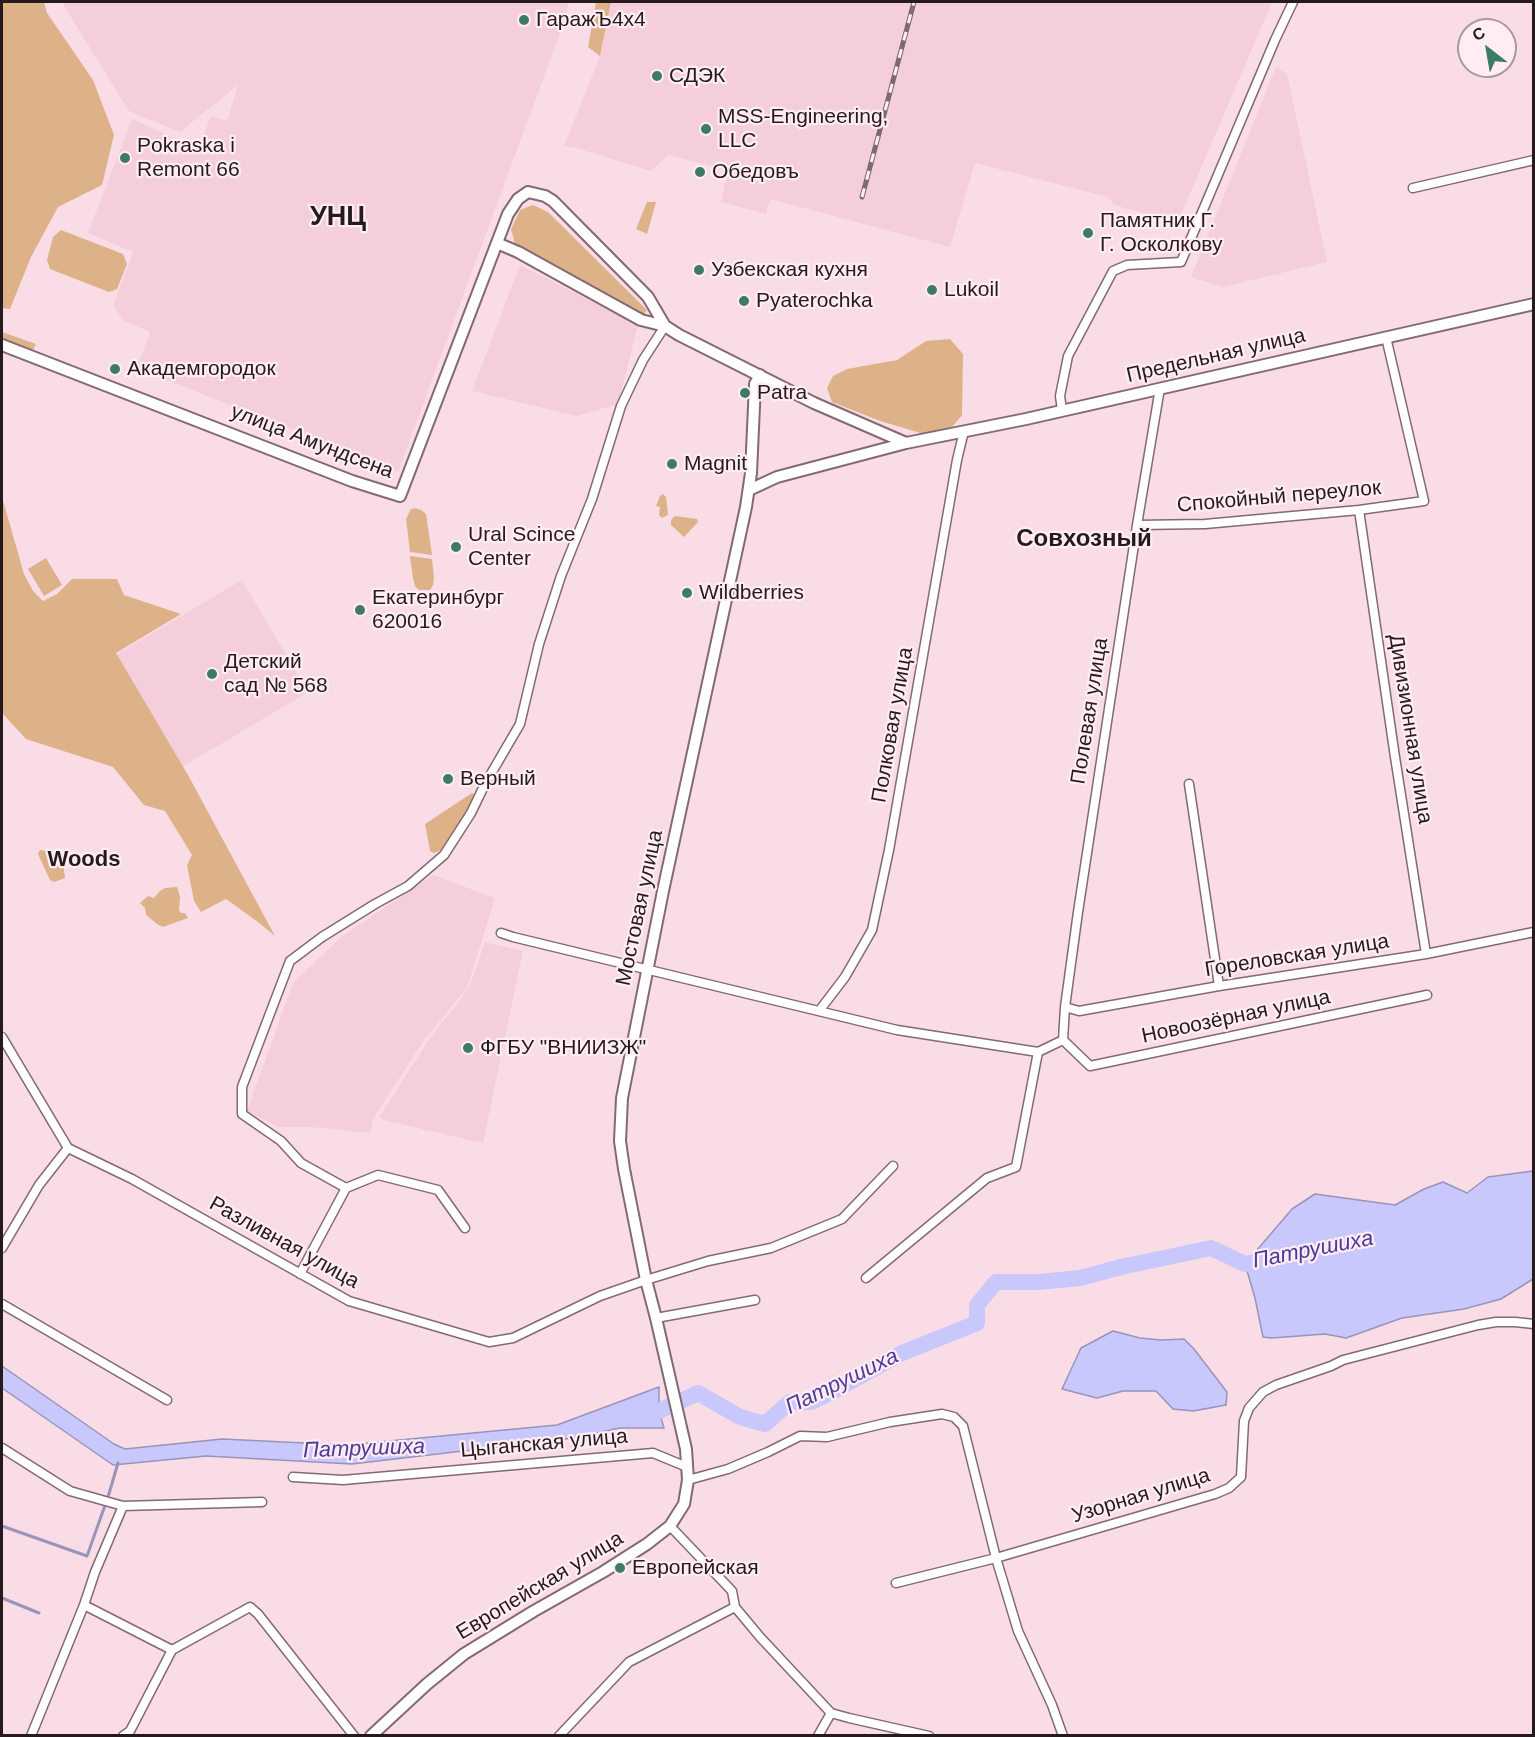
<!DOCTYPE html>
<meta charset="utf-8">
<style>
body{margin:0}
#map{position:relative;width:1535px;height:1737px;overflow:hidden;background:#fadce6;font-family:Arial,sans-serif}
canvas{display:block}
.frame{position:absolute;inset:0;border:3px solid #251b1f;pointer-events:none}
.north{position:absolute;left:1457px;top:18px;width:60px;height:60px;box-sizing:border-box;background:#ffedf3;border:2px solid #a8999e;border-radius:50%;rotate:329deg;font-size:16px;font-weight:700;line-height:24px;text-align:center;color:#251b1f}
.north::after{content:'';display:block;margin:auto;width:21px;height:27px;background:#3e7b67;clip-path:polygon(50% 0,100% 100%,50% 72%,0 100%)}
</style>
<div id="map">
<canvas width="1535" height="1737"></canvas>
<div class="frame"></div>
<div class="north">С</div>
</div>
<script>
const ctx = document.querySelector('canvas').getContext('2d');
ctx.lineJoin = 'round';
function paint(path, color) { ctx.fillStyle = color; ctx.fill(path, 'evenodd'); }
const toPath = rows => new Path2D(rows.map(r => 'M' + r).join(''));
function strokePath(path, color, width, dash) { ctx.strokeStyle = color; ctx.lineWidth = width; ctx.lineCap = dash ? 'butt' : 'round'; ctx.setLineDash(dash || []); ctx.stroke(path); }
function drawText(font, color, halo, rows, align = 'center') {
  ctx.font = font + ' Arial,sans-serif'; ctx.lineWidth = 4.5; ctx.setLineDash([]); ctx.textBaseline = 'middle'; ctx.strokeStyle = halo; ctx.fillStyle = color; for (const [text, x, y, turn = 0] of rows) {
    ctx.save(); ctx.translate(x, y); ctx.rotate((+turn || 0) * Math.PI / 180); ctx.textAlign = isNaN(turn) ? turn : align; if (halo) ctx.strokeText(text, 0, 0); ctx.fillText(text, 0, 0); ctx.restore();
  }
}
paint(toPath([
 [65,2,568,2,566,17,398,472,361,457,347,455,316,443,312,438,137,368,150,332,124,321,113,306,133,252,88,233,132,119,198,149,211,116,227,121,238,85,180,132,129,111,64,6],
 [611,2,1272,2,1180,217,1175,218,1146,214,1114,205,1108,197,975,163,950,247,770,199,766,214,721,202,728,170,668,155,651,171,576,148,564,146,600,56],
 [1276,67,1287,74,1327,262,1223,287,1191,277],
 [520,265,638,325,618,404,577,416,472,391],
 [242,580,308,692,182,767,116,655],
 [433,875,495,898,467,988,424,1040,373,1119,370,1133,311,1127,279,1127,247,1111,293,983,341,937],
 [485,942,523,951,483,1143,383,1120,379,1117,432,1035,459,1002,470,985]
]), '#f4cedb');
paint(toPath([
 [2,2,44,2,47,13,93,80,114,135,102,185,58,207,31,257,10,309,2,308],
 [596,2,611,2,600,56,588,47],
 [647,202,656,202,647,234,636,229],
 [533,205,548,212,647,310,643,316,515,244,511,229,520,210],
 [61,230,123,254,127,264,117,289,109,292,50,269,47,260,53,237],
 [2,332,36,344,33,350,2,338],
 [950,339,963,354,962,415,952,427,939,431,924,434,880,421,832,402,827,388,833,376,847,369,897,360,926,341],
 [663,494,666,497,668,515,662,518,659,515,660,507,656,506,660,496],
 [2,497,24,574,33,591,43,601,57,594,72,579,117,579,124,595,181,614,116,653,188,775,275,936,258,922,226,899,201,912,194,901,187,865,192,855,165,811,144,805,113,767,26,739,2,713],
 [415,508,421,510,426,514,432,555,410,552,406,519,411,509],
 [675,516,697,519,698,522,684,537,671,525,671,520],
 [410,556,432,559,434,578,433,585,430,590,419,590,415,586,413,578],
 [46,558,62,585,44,596,28,569],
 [472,793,474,794,474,799,441,850,434,853,430,851,425,824],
 [40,850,53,852,57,857,53,862,55,864,63,862,65,878,54,882,50,880,38,854],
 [177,887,180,897,179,910,181,913,185,913,188,918,163,927,157,924,146,915,145,908,140,903,148,896,154,898,160,891,165,888]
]), '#deb288');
const water = toPath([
 [1533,1171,1533,1279,1501,1299,1464,1309,1402,1318,1346,1338,1325,1334,1272,1338,1263,1337,1255,1298,1245,1264,1292,1209,1315,1194,1395,1205,1424,1189,1443,1182,1467,1193,1488,1177,1533,1171],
 [1113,1331,1140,1338,1161,1340,1184,1339,1194,1349,1227,1392,1226,1405,1193,1411,1173,1409,1156,1391,1123,1391,1097,1398,1062,1389,1081,1348,1113,1331],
 [2,1366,114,1444,125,1449,222,1439,347,1445,557,1425,659,1387,659,1411,664,1428,620,1428,574,1438,352,1464,206,1456,113,1465,2,1388,2,1366]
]);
paint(water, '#c9c8fc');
strokePath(water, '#9894ba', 1.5);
strokePath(toPath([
 [2,1526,87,1556,108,1497,118,1463],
 [2,1598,39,1613]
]), '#9894ba', 3);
strokePath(toPath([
 [638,1415,659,1411,698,1393,740,1417,765,1424,790,1402,811,1402,832,1392,902,1353,977,1323,977,1305,996,1282,1039,1282,1080,1278,1121,1267,1211,1248,1245,1264,1268,1260]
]), '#c9c8fc', 16);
const minor = toPath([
 [1413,188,1534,160],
 [1062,410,1060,396,1068,356,1113,271,1127,265,1181,262,1275,40,1293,2],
 [1359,510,1395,757,1426,954],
 [1137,525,1205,524,1359,510,1424,501,1386,337],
 [1189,784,1219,986],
 [501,933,513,937,897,1030,1038,1052,1063,1040],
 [1065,1007,1079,1011,1219,986,1426,954,1534,932],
 [819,1011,845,977,872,930,889,850,957,460,964,431],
 [2,1037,68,1148,132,1179,349,1301,489,1342,513,1338,600,1296,646,1280,708,1261,771,1248,842,1219,893,1166],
 [1063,1040,1065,1007,1078,912,1137,525,1160,388],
 [1063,1040,1090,1066,1427,995],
 [346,1188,301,1163,281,1141,242,1114,242,1087,290,961,322,937,375,904,408,886,444,855,471,813,485,784,520,724,539,644,561,576,592,499,621,406,643,360,665,326],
 [2,1248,39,1185,68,1148],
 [300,1274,346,1188,378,1175,438,1190,465,1228],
 [866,1278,987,1178,1016,1167,1038,1052],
 [2,1304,167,1400],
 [656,1318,755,1300],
 [2,1448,70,1491,123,1506,262,1502],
 [293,1477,343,1480,653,1453,687,1467],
 [688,1480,728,1469,768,1452,800,1436,827,1437,890,1422,942,1414,954,1417,963,1426,996,1558,1018,1631,1052,1705,1063,1736],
 [670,1526,732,1591,735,1607,760,1637,831,1713,849,1718,929,1736],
 [896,1583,996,1558,1215,1494,1229,1488,1241,1477,1244,1421,1249,1408,1263,1392,1276,1385,1331,1366,1343,1360,1478,1325,1496,1322,1515,1322,1534,1324],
 [84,1605,95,1572,123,1506],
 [31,1736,84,1605,172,1650,250,1607,258,1614,354,1736],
 [123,1736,130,1731,172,1650],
 [559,1736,629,1662,735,1607],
 [818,1736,831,1713]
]);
const tertiary = toPath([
 [497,243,518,252,641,320,665,326,679,335,814,403,906,443],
 [2,345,352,481,400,496,508,214,518,199,528,192,545,196,553,201,648,297,665,326],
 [749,490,777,477,906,443,1026,419,1534,304],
 [371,1736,427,1684,464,1654,534,1611,603,1572,647,1544,670,1526,684,1504,688,1480,686,1449,656,1318,646,1280,624,1169,620,1141,622,1098,663,891,746,507,751,473,755,384,760,375]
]);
strokePath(minor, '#836973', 11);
strokePath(tertiary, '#836973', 14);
strokePath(minor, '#fff', 8);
strokePath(tertiary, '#fff', 10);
const rail = toPath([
 [862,197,914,2]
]);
strokePath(rail, '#7d6a71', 5);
strokePath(rail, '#ffedf3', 3, [9]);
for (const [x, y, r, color] of [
 [524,20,6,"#3e7b67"],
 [657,76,6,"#3e7b67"],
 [706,129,6,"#3e7b67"],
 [125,158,6,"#3e7b67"],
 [700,172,6,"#3e7b67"],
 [1088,233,6,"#3e7b67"],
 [699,270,6,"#3e7b67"],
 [932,290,6,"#3e7b67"],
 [744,301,6,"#3e7b67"],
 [115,369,6,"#3e7b67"],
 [745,393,6,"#3e7b67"],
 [672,464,6,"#3e7b67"],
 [456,547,6,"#3e7b67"],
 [687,593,6,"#3e7b67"],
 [360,610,6,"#3e7b67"],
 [212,674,6,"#3e7b67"],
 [448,779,6,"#3e7b67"],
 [468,1048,6,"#3e7b67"],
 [620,1568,6,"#3e7b67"]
]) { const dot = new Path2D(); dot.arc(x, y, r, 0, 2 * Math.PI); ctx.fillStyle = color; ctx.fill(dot); strokePath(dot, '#ffedf3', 2); }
drawText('21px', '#251b1f', '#ffedf3', [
 ["ГаражЪ4х4",536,20],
 ["СДЭК",669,76],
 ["MSS-Engineering,",718,117],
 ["LLC",718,141],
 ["Pokraska i",137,146],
 ["Remont 66",137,170],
 ["Обедовъ",712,172],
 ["Памятник Г.",1100,221],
 ["Г. Осколкову",1100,245],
 ["Узбекская кухня",711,270],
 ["Lukoil",944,290],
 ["Pyaterochka",756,301],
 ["Академгородок",127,369],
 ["Patra",757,393],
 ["Magnit",684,464],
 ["Ural Scince",468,535],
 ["Center",468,559],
 ["Wildberries",699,593],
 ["Екатеринбург",372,598],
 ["620016",372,622],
 ["Детский",224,662],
 ["сад № 568",224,686],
 ["Верный",460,779],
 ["ФГБУ \"ВНИИЗЖ\"",480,1048],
 ["Европейская",632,1568]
], 'left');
drawText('21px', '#251b1f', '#ffedf3', [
 ["Предельная улица",1216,356,-13],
 ["улица Амундсена",312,442,21],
 ["Спокойный переулок",1279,497,-5],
 ["Полевая улица",1090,711,-81],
 ["Полковая улица",893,725,-80],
 ["Дивизионная улица",1410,729,81],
 ["Мостовая улица",640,908,-78],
 ["Гореловская улица",1297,956,-9],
 ["Новоозёрная улица",1236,1017,-12],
 ["Разливная улица",284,1243,29],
 ["Цыганская улица",544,1444,-5],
 ["Узорная улица",1141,1496,-17],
 ["Европейская улица",540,1586,-31]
]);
drawText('bold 22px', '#251b1f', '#ffedf3', [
 ["Woods",84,860]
]);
drawText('italic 22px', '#4a3b9b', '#ffedf3', [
 ["Патрушиха",1313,1250,-11],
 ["Патрушиха",842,1382,-26],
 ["Патрушиха",364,1449,-2]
]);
drawText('bold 24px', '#251b1f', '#ffedf3', [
 ["Совхозный",1084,539]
]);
drawText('bold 27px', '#251b1f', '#ffedf3', [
 ["УНЦ",338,218]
]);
</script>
